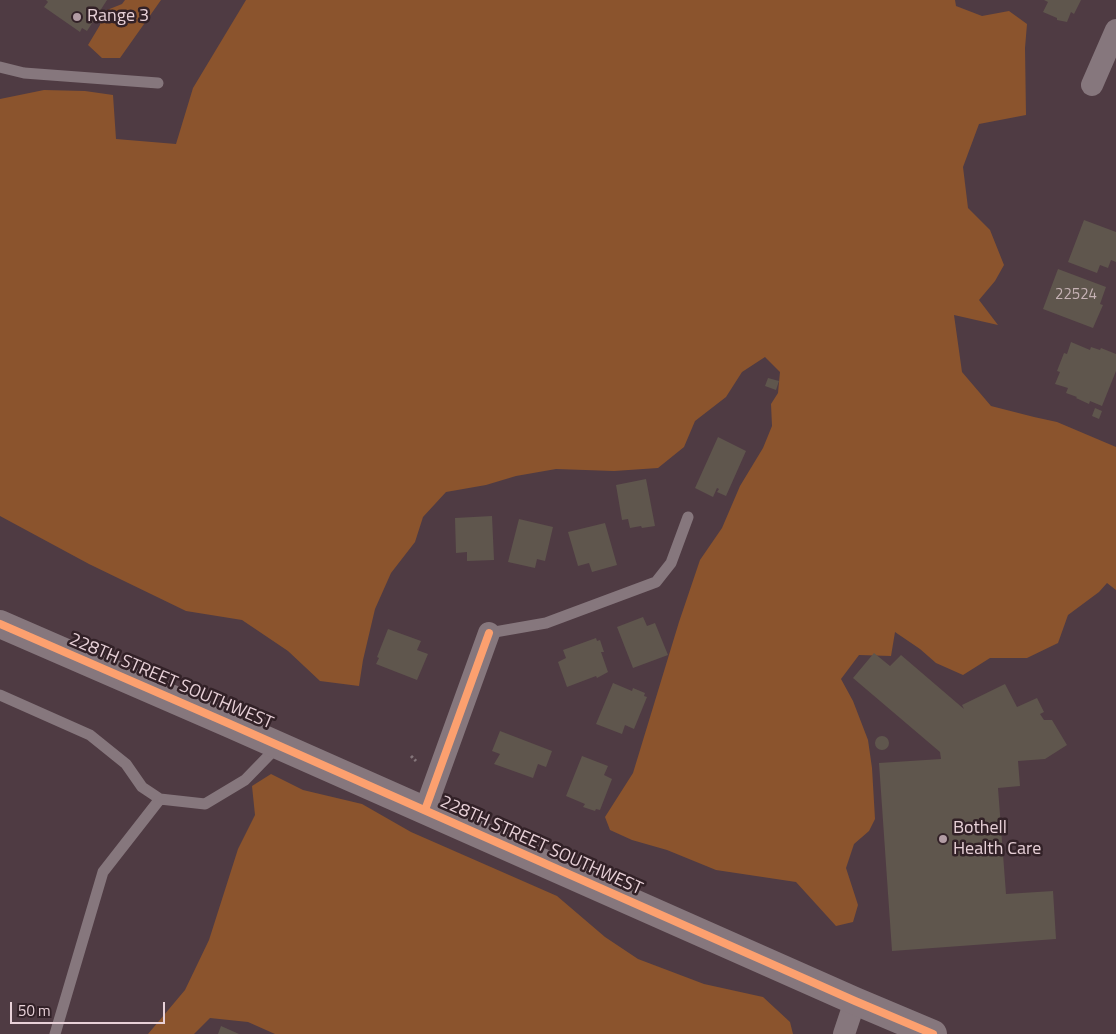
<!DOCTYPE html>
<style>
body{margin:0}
#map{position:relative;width:1116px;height:1034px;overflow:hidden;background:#4f3b43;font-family:"Titillium Web",sans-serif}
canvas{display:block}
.scale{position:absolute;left:10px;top:1002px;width:155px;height:22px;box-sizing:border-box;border:2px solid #e8d1d8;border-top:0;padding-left:6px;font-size:15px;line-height:18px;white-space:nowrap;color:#e8d1d8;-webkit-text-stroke:4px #322127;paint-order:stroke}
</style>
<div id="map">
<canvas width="1116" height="1034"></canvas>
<div class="scale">50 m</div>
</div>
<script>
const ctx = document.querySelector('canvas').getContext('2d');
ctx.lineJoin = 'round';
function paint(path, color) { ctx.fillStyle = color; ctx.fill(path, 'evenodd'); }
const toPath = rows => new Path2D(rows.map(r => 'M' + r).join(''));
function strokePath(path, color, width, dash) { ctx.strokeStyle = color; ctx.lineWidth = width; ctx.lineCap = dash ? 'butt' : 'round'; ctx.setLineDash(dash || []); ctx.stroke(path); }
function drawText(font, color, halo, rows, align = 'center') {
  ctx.font = font + ' "Titillium Web",sans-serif'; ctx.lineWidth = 5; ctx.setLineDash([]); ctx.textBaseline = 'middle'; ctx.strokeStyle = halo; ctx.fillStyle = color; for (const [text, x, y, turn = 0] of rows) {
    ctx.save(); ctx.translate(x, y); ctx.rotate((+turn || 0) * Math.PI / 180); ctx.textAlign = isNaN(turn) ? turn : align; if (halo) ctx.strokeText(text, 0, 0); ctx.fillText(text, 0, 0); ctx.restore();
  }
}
paint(toPath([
 [125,0,161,0,120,58,102,58,88,45,100,25,102,12,122,4],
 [246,0,955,0,956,6,982,16,1009,11,1027,24,1025,48,1026,115,979,124,963,167,968,208,990,230,1004,265,995,281,979,300,998,325,954,315,962,372,991,406,1034,417,1057,422,1116,447,1116,590,1107,583,1099,592,1068,615,1058,643,1027,658,990,658,963,675,936,663,920,649,895,632,891,656,859,655,841,679,853,701,868,740,872,768,875,819,869,831,854,844,846,868,858,905,853,922,836,926,796,882,716,870,667,850,632,840,610,830,605,817,633,773,679,622,700,560,722,528,740,486,763,448,772,426,771,404,778,393,780,372,765,357,742,372,726,397,695,421,684,447,658,468,614,471,556,469,516,476,486,485,446,492,423,517,415,542,391,573,375,609,363,660,359,686,320,681,288,651,242,620,186,611,89,564,0,516,0,99,44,90,85,91,113,95,116,139,176,144,193,88],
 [271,774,303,790,362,804,411,832,557,896,605,937,638,959,704,984,763,997,790,1022,793,1034,275,1034,248,1022,210,1018,194,1034,148,1034,185,990,209,940,238,849,255,815,252,786]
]), '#8b542d');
paint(toPath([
 [46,0,107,0,87,31,82,28,80,32,44,7,48,2],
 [1044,0,1081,0,1074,14,1071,12,1067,22,1057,20,1057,18,1043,12,1048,2],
 [1084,220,1116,232,1116,262,1111,260,1108,268,1100,265,1097,273,1068,262],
 [1058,269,1106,287,1100,304,1103,305,1093,328,1043,309],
 [1071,342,1090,350,1091,347,1100,350,1101,348,1116,354,1116,371,1102,406,1090,401,1089,404,1076,398,1077,397,1066,393,1068,388,1055,384,1060,372,1057,371,1064,353,1067,354],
 [768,378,779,381,776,390,765,386],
 [1095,408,1102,411,1099,419,1092,416],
 [718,437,746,451,726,496,717,492,719,489,717,488,713,497,695,488],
 [646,479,655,526,642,528,641,526,630,528,628,519,622,520,616,485],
 [492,516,494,560,467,561,467,552,456,553,455,518],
 [519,519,553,527,545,561,537,559,535,568,508,562],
 [605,523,617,565,592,572,589,563,578,566,568,532],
 [643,617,647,626,655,623,668,655,633,668,617,627],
 [388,629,421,641,417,650,428,654,417,680,376,664,379,658,377,657],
 [596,638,597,641,600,640,604,652,601,652,608,672,597,678,596,676,567,687,558,662,566,658,563,650],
 [874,653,890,666,901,655,964,709,962,705,1005,684,1017,707,1037,698,1044,712,1040,714,1044,720,1052,720,1067,745,1045,759,1018,761,1020,786,998,788,1006,894,1053,891,1056,939,892,951,879,763,941,759,940,752,853,678],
 [613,683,632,691,633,688,645,693,644,696,647,697,634,729,625,725,622,734,596,724],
 [500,731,552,751,546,767,538,764,533,778,494,764,500,754,492,751],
 '875 743a7 7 0 1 1 14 0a7 7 0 1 1-14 0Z',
 [582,756,608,766,604,775,612,779,600,810,596,809,595,811,583,807,585,804,566,796],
 [221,1026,239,1034,218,1034]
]), '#5f564d');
strokePath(toPath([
 [411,756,416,761]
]), '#84757a', 3, [2.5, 2.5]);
strokePath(toPath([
 [0,67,24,73,158,83],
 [489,633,546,623,656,582,671,563,688,517],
 [0,695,90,735,126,764,142,787,160,799,205,804,245,780,278,746],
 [55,1034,103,872,160,799]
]), '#86777d', 11);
strokePath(toPath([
 [1092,85,1116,30],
 [425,810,489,633],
 [844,1034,855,1001]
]), '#86777d', 22);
strokePath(toPath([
 [0,624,230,724,855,1001,933,1034]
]), '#86777d', 28);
strokePath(toPath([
 [0,624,230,724,855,1001,933,1034],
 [425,810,489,633]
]), '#fca06f', 8);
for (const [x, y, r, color] of [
 [77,17,5,"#b29ca4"],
 [943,839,5,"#b29ca4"]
]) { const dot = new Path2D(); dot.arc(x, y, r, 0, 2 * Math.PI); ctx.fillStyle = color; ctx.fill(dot); strokePath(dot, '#322127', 2); }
drawText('15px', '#c6b2b5', null, [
 ["22524",1076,295]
]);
drawText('18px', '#e8d1d8', '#322127', [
 ["Range 3",87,17],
 ["Bothell",953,829],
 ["Health Care",953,850]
], 'left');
drawText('18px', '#e8d1d8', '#322127', [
 ["228TH STREET SOUTHWEST",171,682,23],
 ["228TH STREET SOUTHWEST",541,846,24]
]);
</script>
